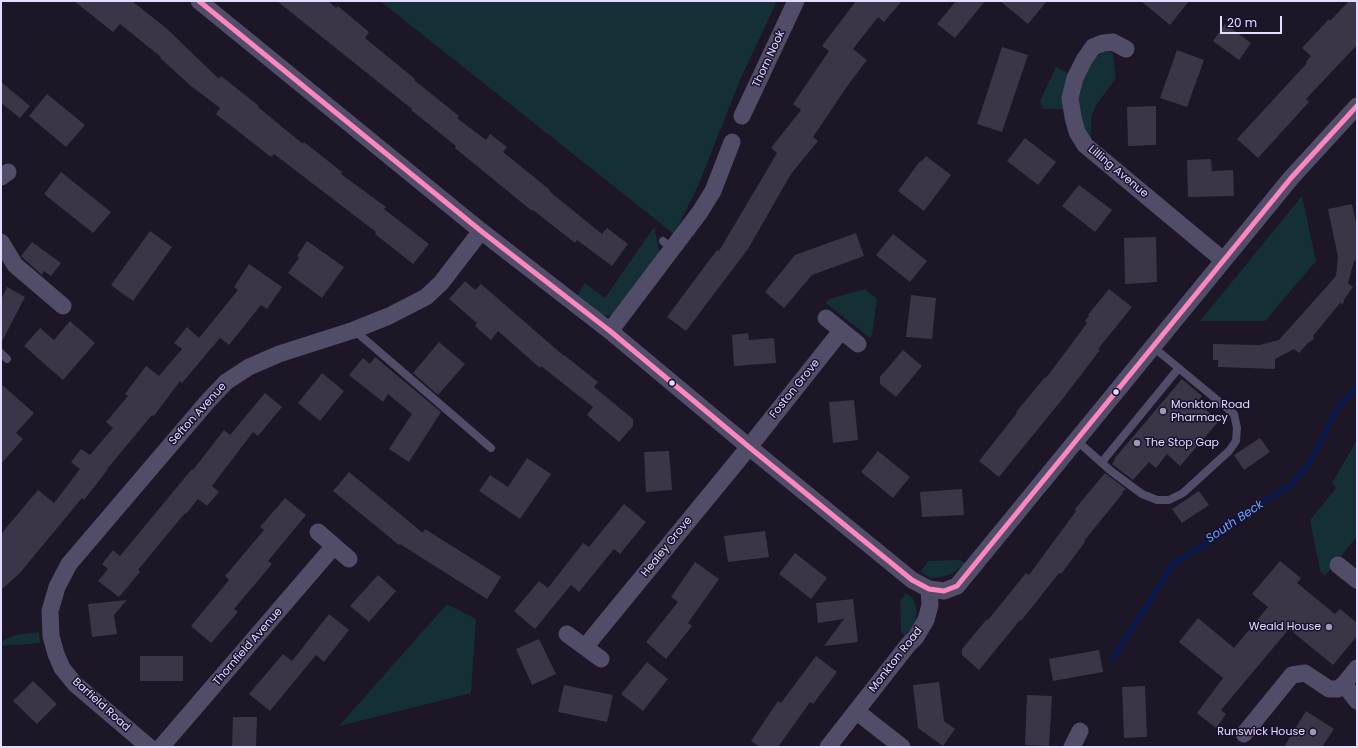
<!DOCTYPE html>
<style>
body{margin:0}
#map{position:relative;width:1358px;height:748px;overflow:hidden;background:#1c1627;font-family:Poppins,sans-serif}
canvas{display:block}
.frame{position:absolute;inset:0;border:2px solid #e5ddff;pointer-events:none}
.scale{position:absolute;left:1220px;top:16px;width:62px;height:18px;box-sizing:border-box;border:2px solid #e5ddff;border-top:0;padding-left:5px;font-size:12px;line-height:14px;white-space:nowrap;color:#e5ddff;-webkit-text-stroke:3px #19102d;paint-order:stroke}
</style>
<div id="map">
<canvas width="1358" height="748"></canvas>
<div class="frame"></div>
<div class="scale">20 m</div>
</div>
<script>
const ctx = document.querySelector('canvas').getContext('2d');
ctx.lineJoin = 'round';
function paint(path, color) { ctx.fillStyle = color; ctx.fill(path, 'evenodd'); }
const toPath = rows => new Path2D(rows.map(r => 'M' + r).join(''));
function strokePath(path, color, width, dash) { ctx.strokeStyle = color; ctx.lineWidth = width; ctx.lineCap = dash ? 'butt' : 'round'; ctx.setLineDash(dash || []); ctx.stroke(path); }
function drawText(font, color, halo, rows, align = 'center') {
  ctx.font = font + ' Poppins,sans-serif'; ctx.lineWidth = 3; ctx.setLineDash([]); ctx.textBaseline = 'middle'; ctx.strokeStyle = halo; ctx.fillStyle = color; for (const [text, x, y, turn = 0] of rows) {
    ctx.save(); ctx.translate(x, y); ctx.rotate((+turn || 0) * Math.PI / 180); ctx.textAlign = isNaN(turn) ? turn : align; if (halo) ctx.strokeText(text, 0, 0); ctx.fillText(text, 0, 0); ctx.restore();
  }
}
paint(toPath([
 [380,1,777,1,740,80,698,186,674,234],
 [1109,49,1113,54,1116,78,1096,105,1091,118,1091,140,1083,128,1077,103,1085,71,1097,56],
 [1056,67,1070,74,1065,109,1043,109,1040,101],
 [1302,196,1316,261,1265,321,1200,321],
 [654,227,661,257,612,315,605,316,596,312,576,297,585,283,605,298],
 [865,289,877,299,872,335,870,338,826,303,829,299],
 [1357,440,1357,536,1325,576,1320,571,1310,520,1336,488,1332,483],
 [960,560,966,563,952,574,941,577,931,578,921,572,928,561],
 [906,593,912,597,917,611,915,623,905,637,901,631,900,601],
 [447,604,476,619,471,693,339,726],
 [39,632,40,643,1,646,1,643,4,640,15,635]
]), '#143036');
strokePath(toPath([
 [1113,658,1174,563,1201,547,1264,501,1291,485,1311,461,1338,407,1356,388,1357,386]
]), '#0a184a', 6);
paint(toPath([
 [74,1,132,1,166,28,219,79,221,76,259,106,258,107,303,144,304,142,342,172,341,174,386,207,384,209,429,244,413,264,375,234,376,232,274,154,271,157,216,114,220,108,191,86,160,58,161,57,120,24,113,32],
 [277,1,328,1,336,8,338,6,369,32,365,38,415,79,414,80,459,116,457,118,486,140,490,134,507,147,503,152,550,190,549,191,602,234,607,228,628,244,612,266,577,240,575,243,533,210,532,211,455,148,456,146,411,110,412,109],
 [856,1,902,1,884,22,878,17,853,49,867,60,848,85,813,137,818,141,791,174,748,249,686,331,667,317,717,250,719,251,777,153,771,148,801,110,793,104,829,51,822,46],
 [956,1,985,1,955,38,937,24],
 [1000,1,1047,1,1028,24],
 [1141,1,1189,1,1170,25],
 [1349,1,1357,1,1357,45,1306,99,1309,102,1258,158,1237,139,1307,63,1306,62,1311,56,1302,48,1329,19,1330,21],
 [1225,24,1251,43,1239,60,1213,41],
 [1002,47,1028,55,1002,132,977,124],
 [1177,50,1204,60,1187,107,1160,98],
 [1,82,30,106,20,118,1,103],
 [47,94,85,125,66,147,29,116],
 [1156,106,1156,145,1128,146,1127,107],
 [1025,138,1056,162,1038,185,1007,161],
 [926,156,951,175,924,211,898,191,920,161,921,162],
 [1211,159,1212,171,1233,170,1234,196,1188,197,1187,160],
 [61,172,111,212,93,233,44,194],
 [1079,185,1112,210,1095,232,1062,206],
 [1352,204,1357,227,1357,260,1354,261,1348,283,1353,287,1345,298,1343,304,1340,303,1313,336,1314,339,1308,343,1299,353,1294,349,1275,359,1275,369,1218,367,1218,360,1213,360,1213,344,1260,345,1279,340,1336,276,1338,257,1328,209],
 [150,231,172,247,133,301,111,285],
 [856,233,864,256,812,275,784,308,765,292,795,255],
 [893,234,927,261,910,282,876,255],
 [1156,237,1157,282,1125,284,1124,238],
 [307,241,344,267,322,298,288,273,299,258,297,256],
 [32,242,61,263,51,276,44,271,42,275,21,256],
 [249,264,282,287,267,309,261,305,229,345,220,338,182,383,180,381,154,416,152,415,107,469,108,469,84,500,82,498,19,574,1,590,1,534,38,490,54,503,80,469,71,462,81,449,90,455,113,428,106,422,128,396,125,394,146,366,159,376,182,349,174,343,187,327,199,338,238,290,234,287],
 [465,281,475,290,481,284,564,356,564,355,598,382,594,387,633,419,633,426,619,442,587,415,593,407,541,366,540,368,498,331,491,340,475,326,477,323,449,299],
 [7,287,25,297,1,343,1,300],
 [1109,289,1132,307,1098,349,1100,350,1064,397,999,477,979,461,1017,413,1016,412,1045,377,1046,378,1087,323,1085,321,1089,316,1088,315],
 [911,295,936,298,932,339,906,337],
 [70,321,95,343,63,380,24,346,40,328,54,340],
 [748,333,749,340,774,338,776,363,734,366,732,335],
 [439,342,465,364,438,395,413,373],
 [903,350,922,366,896,397,880,384,880,377],
 [375,357,441,412,409,462,389,449,412,414,388,394,383,402,349,375,363,358,370,364],
 [322,373,344,391,320,421,298,403],
 [1182,379,1202,396,1197,402,1219,421,1180,466,1167,454,1156,468,1149,462,1133,480,1112,464,1115,460,1114,459],
 [1,384,34,413,16,433,23,439,1,464],
 [265,393,282,407,258,436,253,432,212,486,219,492,207,506,198,499,186,514,185,513,138,570,140,572,119,597,98,581,108,569,102,564,113,550,120,556,192,469,193,470,224,430,230,435],
 [854,400,858,440,833,443,829,402],
 [1260,438,1270,452,1244,470,1234,455],
 [669,451,672,490,646,492,644,452],
 [878,451,910,477,893,498,861,472],
 [527,458,551,474,520,519,479,491,490,475,508,487],
 [349,472,423,533,425,529,501,577,487,599,400,544,399,545,333,491],
 [1105,473,1126,489,1122,492,1123,493,1084,541,1085,542,1061,574,1059,573,1021,621,1020,620,979,670,962,655,962,649,987,619,988,620,1026,573,1029,575,1076,511,1075,509],
 [962,489,964,515,922,517,920,492],
 [1199,491,1209,505,1182,523,1172,509],
 [285,498,306,515,268,561,272,564,234,609,238,612,211,643,191,626,229,580,225,576,264,530,260,527],
 [624,504,646,522,620,554,614,549,579,592,571,585,535,629,514,611,539,581,548,588,583,543,589,547],
 [765,531,769,557,728,562,724,536],
 [795,553,827,578,811,599,779,574],
 [1280,561,1301,578,1297,583,1335,614,1340,609,1357,623,1357,636,1333,665,1289,629,1221,710,1226,714,1216,728,1197,713,1223,678,1179,642,1198,618,1234,648,1268,607,1252,594],
 [695,562,719,579,688,623,692,626,666,659,646,642,678,602,671,597],
 [378,575,396,591,369,622,350,606],
 [853,599,858,642,824,646,844,619,818,623,816,603],
 [127,600,114,615,117,634,92,637,88,604],
 [329,614,349,630,324,662,316,655,270,711,249,694,283,654,292,661],
 [539,639,556,674,532,685,516,649],
 [1099,650,1103,672,1053,681,1049,659],
 [140,656,183,656,183,681,140,681],
 [816,656,837,672,813,704,810,702,778,747,760,747,751,741,778,701,781,703],
 [647,662,668,679,643,711,621,694],
 [33,681,57,704,37,724,13,701],
 [939,682,944,721,955,729,943,746,918,728,913,685],
 [564,685,613,695,607,722,558,712],
 [1145,686,1147,737,1124,738,1122,687],
 [1027,695,1052,696,1049,746,1025,745],
 [1306,711,1334,729,1322,747,1284,747],
 [233,717,257,717,256,747,232,747]
]), '#3b3548');
strokePath(toPath([
 [663,241,672,249],
 [354,330,491,448],
 [1,353,7,359],
 [1076,440,1111,471,1142,494,1157,500,1169,500,1183,493,1229,451,1236,441,1237,428,1234,414,1152,346],
 [1102,462,1178,369]
]), '#514c67', 8);
strokePath(toPath([
 [199,1,481,231,610,331,749,447,912,580,929,589,944,591,957,586,1291,178,1357,106],
 [1126,49,1113,42,1103,43,1093,47,1084,60,1075,78,1070,98,1073,117,1077,132,1085,145,1223,260],
 [742,116,796,1],
 [1,177,8,172],
 [1,242,15,265,63,306],
 [826,318,858,344],
 [610,331,700,212,713,191,732,142],
 [318,532,349,559],
 [1338,565,1357,580],
 [567,634,601,659],
 [585,647,749,447,841,331],
 [1344,684,1357,701],
 [856,711,902,747],
 [1244,734,1292,675,1305,673,1329,689,1338,689,1344,684,1357,668],
 [149,747,75,684,62,668,56,654,51,636,50,611,57,587,69,564,208,401,226,382,249,367,279,354,354,330,389,316,426,297,441,283,481,231],
 [161,747,334,546],
 [828,747,908,645,916,637,926,620,930,605,929,589],
 [1072,747,1080,731]
]), '#514c67', 17);
strokePath(toPath([
 [199,1,481,231,610,331,749,447,912,580,929,589,944,591,957,586,1291,178,1357,106]
]), '#fc87bf', 5);
for (const [x, y, r, color] of [
 [672,383,3.5,"#e5ddff"],
 [1116,392,3.5,"#e5ddff"],
 [1163,411,4,"#9f97b3"],
 [1137,443,4,"#9f97b3"],
 [1329,627,4,"#9f97b3"],
 [1313,732,4,"#9f97b3"]
]) { const dot = new Path2D(); dot.arc(x, y, r, 0, 2 * Math.PI); ctx.fillStyle = color; ctx.fill(dot); strokePath(dot, '#19102d', 1.5); }
drawText('11px', '#e5ddff', '#19102d', [
 ["Thorn Nook",769,59,-65],
 ["Lilling Avenue",1118,172,40],
 ["Foston Grove",795,389,-51],
 ["Sefton Avenue",198,414,-48],
 ["Healey Grove",667,547,-51],
 ["Thornfield Avenue",248,647,-49],
 ["Monkton Road",896,660,-52],
 ["Barfield Road",101,705,42]
]);
drawText('11px', '#e5ddff', '#19102d', [
 ["Monkton Road",1171,405],
 ["Pharmacy",1171,418],
 ["The Stop Gap",1145,443],
 ["Weald House",1321,627,"right"],
 ["Runswick House",1305,732,"right"]
], 'left');
drawText('italic 12px', '#6ba5ff', '#19102d', [
 ["South Beck",1235,522,-34]
]);
</script>
